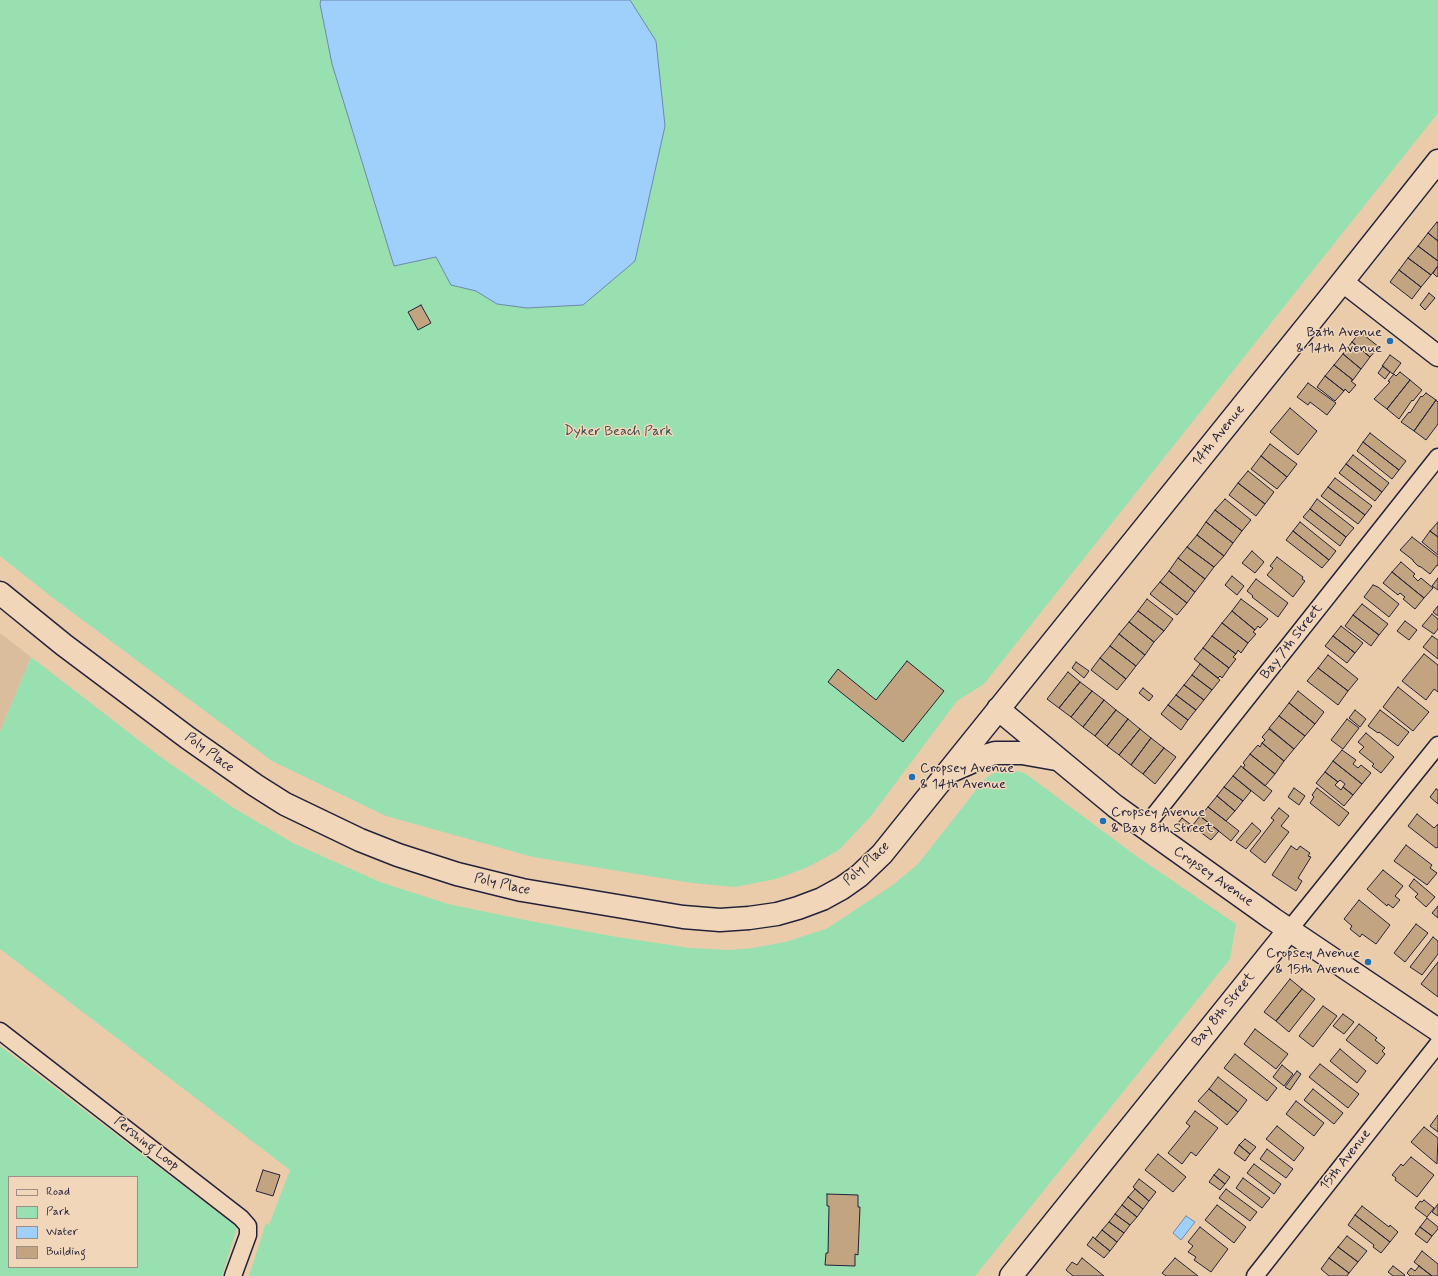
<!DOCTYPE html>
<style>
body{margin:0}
#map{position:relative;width:1438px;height:1276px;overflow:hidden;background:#eaccab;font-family:Mynerve,sans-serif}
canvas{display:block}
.legend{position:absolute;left:8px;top:1176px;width:130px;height:92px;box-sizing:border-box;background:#f2d6b9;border:1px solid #9f8e87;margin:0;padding:5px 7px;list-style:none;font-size:12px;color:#22223b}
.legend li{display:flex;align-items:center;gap:8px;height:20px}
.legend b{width:20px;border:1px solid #9f8e87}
</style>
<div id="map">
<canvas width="1438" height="1276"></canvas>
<ul class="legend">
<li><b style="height:5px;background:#f2d6b9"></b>Road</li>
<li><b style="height:11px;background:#98e0af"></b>Park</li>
<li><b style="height:11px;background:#9fcffb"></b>Water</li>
<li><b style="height:11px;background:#c2a481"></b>Building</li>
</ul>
</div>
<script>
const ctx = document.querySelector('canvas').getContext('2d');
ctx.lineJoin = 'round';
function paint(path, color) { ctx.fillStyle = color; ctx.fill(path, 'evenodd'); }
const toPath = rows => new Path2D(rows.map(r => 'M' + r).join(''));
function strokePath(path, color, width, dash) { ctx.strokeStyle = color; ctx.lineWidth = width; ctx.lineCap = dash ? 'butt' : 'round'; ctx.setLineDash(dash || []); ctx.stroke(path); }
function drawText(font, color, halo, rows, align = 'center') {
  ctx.font = font + ' Mynerve,sans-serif'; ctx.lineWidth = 3; ctx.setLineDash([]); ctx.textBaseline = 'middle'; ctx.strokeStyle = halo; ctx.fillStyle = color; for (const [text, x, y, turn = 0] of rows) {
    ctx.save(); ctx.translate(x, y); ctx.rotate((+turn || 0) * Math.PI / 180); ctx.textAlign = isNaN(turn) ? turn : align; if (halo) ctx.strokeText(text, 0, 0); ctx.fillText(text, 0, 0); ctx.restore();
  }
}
paint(toPath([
 [0,633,31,657,0,732]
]), '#dabd9c');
paint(toPath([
 [0,0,1438,0,1438,113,984,684,957,701,871,816,839,850,808,867,776,879,735,887,692,883,533,857,386,816,272,761,53,598,0,556],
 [31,657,158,755,232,807,293,843,380,882,448,904,530,921,617,937,690,948,729,950,753,948,785,942,826,929,893,885,918,864,984,780,990,775,1000,771,1018,771,1026,774,1139,858,1236,924,1230,959,975,1276,249,1276,266,1223,269,1225,290,1170,0,949,0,732],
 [0,1046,237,1227,222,1276,0,1276],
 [9,1177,137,1177,137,1267,9,1267]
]), '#98e0af');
const water = toPath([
 [321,0,630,0,656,41,665,126,635,261,583,305,527,308,497,304,476,291,451,285,436,257,394,266,332,64,320,4,321,0],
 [1186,1216,1195,1222,1181,1240,1173,1233,1186,1216]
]);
paint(water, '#9fcffb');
strokePath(water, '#6d8aae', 1);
const building = toPath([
 [1437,222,1438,223,1438,241,1428,233,1437,222],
 [1428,233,1438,241,1438,261,1418,246,1428,233],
 [1418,246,1438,261,1438,266,1431,275,1408,258,1418,246],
 [1408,258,1431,275,1421,287,1399,270,1408,258],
 [1438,266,1438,275,1437,277,1433,273,1438,266],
 [1399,270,1421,287,1412,299,1390,282,1399,270],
 [1429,293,1435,298,1425,310,1420,305,1429,293],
 [421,305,431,323,418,330,408,312,421,305],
 [1360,332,1379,347,1370,357,1352,342,1360,332],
 [1352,342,1370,357,1361,369,1343,354,1352,342],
 [1343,354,1361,369,1353,380,1334,365,1343,354],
 [1390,355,1401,363,1393,374,1382,366,1390,355],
 [1334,365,1353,380,1351,381,1356,385,1349,393,1345,389,1344,391,1325,376,1334,365],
 [1383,366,1390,372,1385,379,1378,373,1383,366],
 [1400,372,1410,380,1387,409,1374,399,1390,382,1388,381,1394,374,1396,376,1400,372],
 [1325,376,1344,391,1335,401,1317,387,1325,376],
 [1410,380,1422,390,1413,401,1412,400,1399,419,1387,409,1410,380],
 [1308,383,1336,403,1327,415,1310,402,1308,405,1297,397,1308,383],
 [1426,393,1436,400,1414,431,1401,422,1409,412,1410,413,1421,396,1422,397,1426,393],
 [1436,400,1438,402,1438,424,1426,440,1414,431,1436,400],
 [1290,408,1317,431,1298,455,1270,432,1290,408],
 [1370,433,1406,461,1399,470,1363,442,1370,433],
 [1363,442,1399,470,1392,479,1357,451,1363,442],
 [1270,444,1297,464,1287,477,1261,456,1270,444],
 [1353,455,1389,483,1382,492,1346,464,1353,455],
 [1261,456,1287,477,1277,489,1251,469,1261,456],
 [1346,464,1382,492,1375,501,1339,473,1346,464],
 [1248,471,1274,492,1265,504,1238,483,1248,471],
 [1335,478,1372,506,1365,515,1328,487,1335,478],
 [1238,483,1265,504,1256,516,1229,495,1238,483],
 [1328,487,1365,515,1358,524,1321,496,1328,487],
 [1225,499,1251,520,1242,531,1215,510,1225,499],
 [1317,499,1354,528,1346,537,1310,509,1317,499],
 [1310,509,1346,537,1340,546,1303,517,1310,509],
 [1215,510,1242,531,1233,543,1206,522,1215,510],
 [1206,522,1233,543,1224,556,1197,535,1206,522],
 [1300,522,1336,551,1329,560,1293,531,1300,522],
 [1438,522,1438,537,1430,531,1438,522],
 [1293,531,1329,560,1322,568,1286,540,1293,531],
 [1430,531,1438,537,1438,555,1422,542,1430,531],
 [1197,535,1224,556,1214,567,1187,547,1197,535],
 [1412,537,1438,557,1438,566,1437,565,1430,574,1421,567,1418,566,1413,561,1413,560,1400,550,1412,537],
 [1187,547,1214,567,1205,579,1178,558,1187,547],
 [1252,551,1264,562,1255,573,1242,563,1252,551],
 [1277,557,1303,577,1302,579,1305,581,1293,597,1267,575,1273,568,1270,566,1277,557],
 [1178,558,1205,579,1195,592,1169,571,1178,558],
 [1401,562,1415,574,1413,576,1418,581,1421,578,1433,588,1424,598,1392,572,1401,562],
 [1169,571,1195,592,1187,603,1160,582,1169,571],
 [1392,572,1424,598,1415,609,1403,599,1405,597,1400,593,1398,595,1383,583,1392,572],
 [1232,576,1244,586,1237,595,1225,585,1232,576],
 [1438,578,1438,590,1432,586,1438,578],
 [1256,579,1288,603,1278,617,1252,597,1253,596,1247,591,1256,579],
 [1160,582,1187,603,1177,615,1150,594,1160,582],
 [1373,585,1378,587,1399,604,1389,617,1364,597,1373,585],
 [1147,599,1173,619,1164,631,1138,611,1147,599],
 [1241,599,1268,619,1260,628,1258,626,1255,630,1232,611,1241,599],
 [1362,604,1388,624,1379,635,1353,615,1362,604],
 [1438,606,1438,616,1433,612,1438,606],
 [1138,611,1164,631,1154,642,1129,622,1138,611],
 [1232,611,1255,630,1253,632,1256,634,1248,643,1222,623,1232,611],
 [1432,614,1438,619,1438,629,1434,634,1422,626,1432,614],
 [1353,615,1379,635,1371,646,1345,626,1353,615],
 [1405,621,1417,630,1409,640,1397,631,1405,621],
 [1129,622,1154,642,1145,655,1119,634,1129,622],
 [1222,623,1248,643,1241,653,1238,650,1236,654,1212,636,1222,623],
 [1341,626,1363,643,1355,653,1333,636,1341,626],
 [1119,634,1145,655,1136,666,1110,646,1119,634],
 [1212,636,1236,654,1233,657,1236,659,1229,668,1203,648,1212,636],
 [1333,636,1355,653,1347,663,1325,646,1333,636],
 [1432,636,1438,640,1438,659,1423,647,1432,636],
 [1110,646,1136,666,1126,679,1100,658,1110,646],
 [1203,648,1229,668,1222,678,1220,676,1218,678,1194,659,1203,648],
 [1424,654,1438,665,1438,692,1434,689,1426,700,1402,681,1424,654],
 [1328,655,1358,679,1348,691,1318,668,1328,655],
 [1100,658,1126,679,1117,690,1091,670,1100,658],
 [907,661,944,691,903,742,828,682,838,669,876,700,907,661],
 [1076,662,1089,671,1084,678,1072,668,1076,662],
 [1200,664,1220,680,1212,690,1192,675,1200,664],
 [1318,668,1348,691,1338,705,1307,681,1318,668],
 [1068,672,1080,682,1059,708,1047,699,1068,672],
 [1192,675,1212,690,1204,700,1184,685,1192,675],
 [1080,682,1092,691,1071,717,1059,708,1080,682],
 [1184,685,1204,700,1196,710,1176,695,1184,685],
 [1398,687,1429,712,1413,731,1383,707,1398,687],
 [1143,688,1153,696,1149,701,1139,693,1143,688],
 [1092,691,1104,700,1083,727,1071,717,1092,691],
 [1298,691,1324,712,1315,724,1289,703,1298,691],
 [1176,695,1196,710,1188,720,1168,705,1176,695],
 [1104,700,1116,710,1095,736,1083,727,1104,700],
 [1289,703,1315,724,1305,736,1279,716,1289,703],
 [1168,705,1188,720,1181,730,1161,714,1168,705],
 [1116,710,1128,719,1107,746,1095,736,1116,710],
 [1355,710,1366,719,1360,727,1349,718,1355,710],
 [1380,710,1409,732,1398,746,1379,732,1378,733,1368,726,1380,710],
 [1279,716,1305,736,1294,749,1269,728,1279,716],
 [1128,719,1140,729,1119,755,1107,746,1128,719],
 [1347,719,1359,728,1343,749,1331,740,1347,719],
 [1140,729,1151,738,1131,765,1119,755,1140,729],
 [1269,729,1294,749,1284,761,1262,743,1265,740,1262,737,1269,729],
 [1366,733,1394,757,1381,773,1372,766,1374,764,1359,752,1364,747,1358,742,1366,733],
 [1151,738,1164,748,1143,774,1131,765,1151,738],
 [1262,743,1284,761,1275,774,1250,754,1258,745,1260,747,1262,743],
 [1164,748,1176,757,1155,784,1143,774,1164,748],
 [1342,750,1356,760,1353,764,1358,768,1361,765,1371,773,1362,784,1333,761,1342,750],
 [1250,754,1275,774,1265,786,1243,768,1245,765,1243,763,1250,754],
 [1333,761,1362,784,1353,795,1343,787,1345,784,1340,780,1338,782,1325,772,1333,761],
 [1241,766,1272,791,1264,801,1233,776,1241,766],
 [1325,772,1338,782,1335,785,1341,790,1343,787,1353,795,1344,806,1316,783,1325,772],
 [1233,776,1251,791,1243,801,1224,787,1233,776],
 [1224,787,1243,801,1235,811,1217,796,1224,787],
 [1294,788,1305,796,1299,805,1288,797,1294,788],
 [1317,788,1349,813,1339,826,1310,803,1314,797,1312,795,1317,788],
 [1436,789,1438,790,1438,804,1430,797,1436,789],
 [1217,796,1235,811,1226,821,1208,807,1217,796],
 [1208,807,1239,831,1231,841,1200,816,1208,807],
 [1279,808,1289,816,1281,826,1289,832,1265,863,1250,851,1274,820,1271,818,1279,808],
 [1417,814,1434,828,1438,824,1438,847,1436,848,1408,826,1417,814],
 [1200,816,1219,831,1211,840,1192,826,1200,816],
 [1182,818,1194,827,1189,833,1178,823,1182,818],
 [1252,823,1261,831,1246,849,1236,842,1252,823],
 [1406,845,1432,865,1430,868,1437,873,1427,885,1394,861,1406,845],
 [1291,846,1297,850,1300,846,1310,853,1308,856,1311,857,1298,878,1302,881,1296,891,1272,875,1291,846],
 [1383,870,1403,886,1395,896,1400,900,1393,908,1388,904,1387,906,1367,889,1383,870],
 [1414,879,1435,897,1426,907,1415,897,1418,894,1409,886,1414,879],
 [1359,900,1390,925,1376,944,1362,934,1360,937,1350,929,1352,926,1344,919,1359,900],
 [1438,906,1438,918,1432,913,1438,906],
 [1416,924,1428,933,1405,962,1394,953,1416,924],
 [1433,937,1438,941,1438,954,1422,975,1410,967,1433,937],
 [1438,962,1438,997,1421,984,1438,962],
 [1290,979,1302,989,1276,1021,1264,1012,1290,979],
 [1302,989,1315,999,1289,1032,1276,1021,1302,989],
 [1323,1006,1337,1016,1313,1047,1299,1036,1323,1006],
 [1343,1014,1354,1022,1344,1034,1333,1026,1343,1014],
 [1359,1024,1377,1038,1375,1040,1385,1048,1382,1051,1385,1054,1377,1064,1346,1040,1359,1024],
 [1255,1029,1288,1054,1276,1069,1244,1044,1255,1029],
 [1340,1049,1366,1071,1357,1083,1330,1061,1340,1049],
 [1235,1054,1277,1088,1267,1101,1224,1068,1235,1054],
 [1320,1064,1359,1094,1348,1108,1309,1077,1320,1064],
 [1282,1065,1293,1074,1284,1086,1273,1077,1282,1065],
 [1297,1071,1301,1074,1290,1090,1285,1087,1297,1071],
 [1218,1077,1247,1100,1238,1112,1209,1089,1218,1077],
 [1209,1089,1238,1112,1227,1125,1198,1101,1209,1089],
 [1313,1089,1343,1113,1334,1124,1304,1100,1313,1089],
 [1296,1101,1324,1123,1314,1136,1286,1114,1296,1101],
 [1195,1111,1218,1128,1196,1156,1191,1152,1182,1164,1168,1153,1190,1126,1186,1123,1195,1111],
 [1438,1115,1438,1132,1430,1126,1438,1115],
 [1277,1126,1304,1148,1294,1161,1266,1139,1277,1126],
 [1424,1127,1438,1138,1437,1164,1411,1142,1424,1127],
 [1245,1139,1256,1147,1250,1154,1239,1145,1245,1139],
 [1239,1145,1250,1154,1245,1161,1234,1153,1239,1145],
 [1267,1149,1293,1169,1286,1178,1260,1159,1267,1149],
 [1158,1154,1186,1177,1173,1192,1145,1170,1158,1154],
 [1411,1157,1434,1175,1417,1197,1395,1180,1396,1178,1392,1175,1401,1164,1403,1166,1411,1157],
 [1254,1164,1281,1184,1274,1194,1247,1173,1254,1164],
 [1219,1169,1230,1177,1225,1184,1214,1175,1219,1169],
 [263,1170,280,1175,273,1196,256,1191,263,1170],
 [1214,1175,1225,1184,1220,1190,1209,1182,1214,1175],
 [1243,1178,1270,1198,1262,1208,1236,1188,1243,1178],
 [1139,1179,1156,1192,1149,1201,1133,1187,1139,1179],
 [1135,1189,1149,1201,1143,1209,1128,1197,1135,1189],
 [1226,1189,1257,1212,1250,1221,1219,1198,1226,1189],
 [827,1194,858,1195,858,1207,860,1207,858,1255,855,1254,855,1266,825,1265,826,1253,828,1253,829,1206,827,1206,827,1194],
 [1128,1197,1143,1209,1137,1217,1122,1205,1128,1197],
 [1424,1200,1434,1208,1427,1217,1415,1208,1420,1201,1422,1202,1424,1200],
 [1438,1204,1438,1216,1432,1212,1438,1204],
 [1122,1205,1137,1217,1130,1225,1115,1214,1122,1205],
 [1217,1205,1246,1227,1234,1243,1205,1220,1217,1205],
 [1362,1206,1389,1227,1390,1225,1398,1232,1390,1242,1355,1215,1362,1206],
 [1115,1214,1130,1225,1124,1233,1109,1222,1115,1214],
 [1355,1215,1390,1242,1381,1253,1373,1247,1374,1245,1348,1225,1355,1215],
 [1427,1218,1438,1227,1438,1229,1432,1236,1420,1227,1427,1218],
 [1109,1222,1124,1233,1117,1242,1102,1230,1109,1222],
 [1200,1227,1228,1249,1211,1272,1194,1260,1196,1257,1188,1252,1193,1246,1188,1242,1200,1227],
 [1420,1227,1432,1236,1427,1243,1415,1234,1420,1227],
 [1102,1230,1117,1242,1110,1251,1095,1239,1102,1230],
 [1347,1236,1367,1251,1358,1262,1338,1247,1347,1236],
 [1093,1237,1110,1251,1104,1258,1087,1245,1093,1237],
 [1338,1247,1358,1262,1349,1273,1329,1258,1338,1247],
 [1422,1251,1438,1264,1438,1276,1432,1276,1414,1262,1422,1251],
 [1082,1258,1104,1276,1073,1276,1066,1270,1072,1262,1077,1265,1082,1258],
 [1175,1258,1198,1276,1166,1276,1162,1273,1175,1258],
 [1329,1258,1349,1273,1347,1276,1329,1276,1321,1269,1329,1258],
 [1393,1266,1405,1275,1404,1276,1393,1276,1388,1272,1393,1266],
 [1419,1266,1432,1276,1410,1276,1407,1273,1411,1268,1415,1271,1419,1266]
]);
paint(building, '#c2a481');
strokePath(building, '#22223b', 1);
const minor = toPath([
 [1145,827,1438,457],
 [1289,930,1438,745],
 [0,1031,241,1218,248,1226,248,1235,233,1276],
 [1255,1276,1438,1044]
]);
const tertiary = toPath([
 [1343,282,1438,356]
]);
const secondary = toPath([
 [0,593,64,645,188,738,255,785,285,804,360,840,398,855,457,874,522,890,683,917,720,920,749,918,777,914,798,908,822,899,842,888,859,876,882,854,1331,296,1438,161],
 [998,709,1115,806,1165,842,1273,919,1438,1030],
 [951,771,985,756,995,753,1022,753,1056,759],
 [1011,1276,1289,930]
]);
strokePath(minor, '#22223b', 19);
strokePath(tertiary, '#22223b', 23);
strokePath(secondary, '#22223b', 25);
strokePath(minor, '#f2d6b9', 16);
strokePath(tertiary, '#f2d6b9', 20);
strokePath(secondary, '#f2d6b9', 22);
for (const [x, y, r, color] of [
 [1390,341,4,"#1f6fb2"],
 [912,777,4,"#1f6fb2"],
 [1103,821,4,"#1f6fb2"],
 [1368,962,4,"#1f6fb2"]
]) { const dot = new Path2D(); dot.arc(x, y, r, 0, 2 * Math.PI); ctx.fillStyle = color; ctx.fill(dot); strokePath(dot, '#f2d6b9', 1.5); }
drawText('14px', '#22223b', '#f2d6b9', [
 ["Bath Avenue",1382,333],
 ["& 14th Avenue",1382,349],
 ["Cropsey Avenue",920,769,"left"],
 ["& 14th Avenue",920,785,"left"],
 ["Cropsey Avenue",1111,813,"left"],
 ["& Bay 8th Street",1111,829,"left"],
 ["Cropsey Avenue",1360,954],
 ["& 15th Avenue",1360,970]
], 'right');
drawText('14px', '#3a4852', '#f2d6b9', [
 ["Dyker Beach Park",618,432]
]);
drawText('14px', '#22223b', '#f2d6b9', [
 ["14th Avenue",1219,436,-51],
 ["Bay 7th Street",1292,642,-52],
 ["Poly Place",209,753,36],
 ["Poly Place",867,864,-43],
 ["Cropsey Avenue",1213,877,35],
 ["Poly Place",502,885,13],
 ["Bay 8th Street",1224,1010,-51],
 ["Pershing Loop",146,1144,38],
 ["15th Avenue",1346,1160,-52]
]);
</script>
